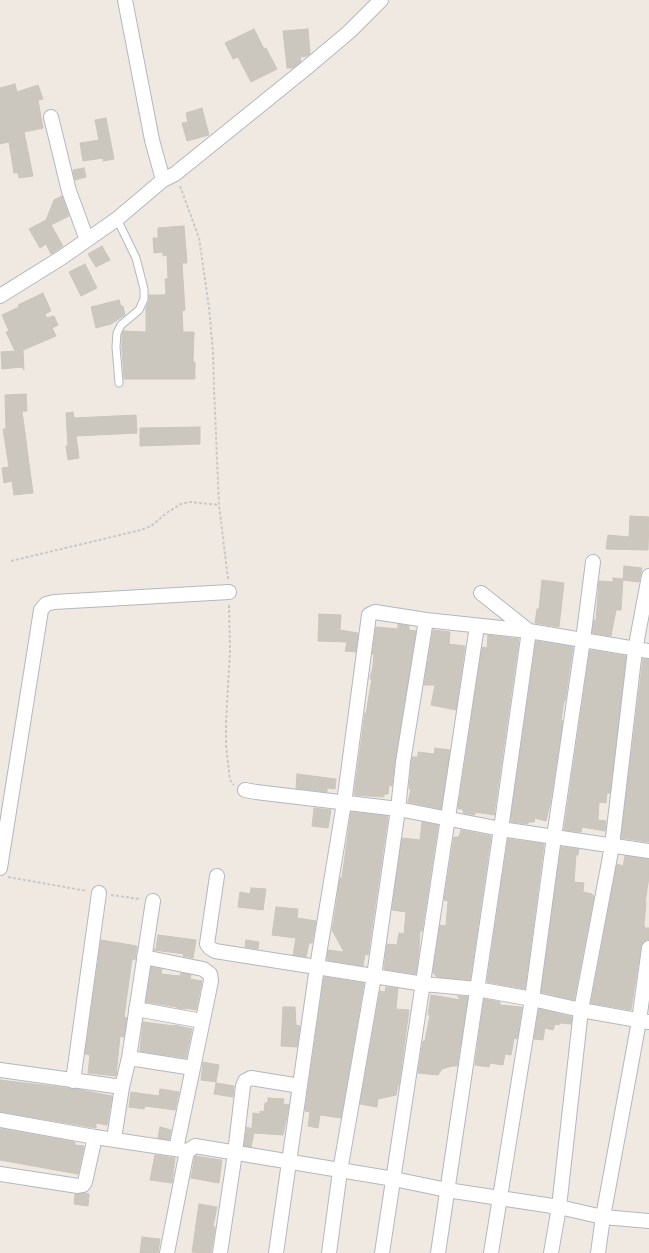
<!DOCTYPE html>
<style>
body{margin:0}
canvas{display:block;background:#efe9e1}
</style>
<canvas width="649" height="1253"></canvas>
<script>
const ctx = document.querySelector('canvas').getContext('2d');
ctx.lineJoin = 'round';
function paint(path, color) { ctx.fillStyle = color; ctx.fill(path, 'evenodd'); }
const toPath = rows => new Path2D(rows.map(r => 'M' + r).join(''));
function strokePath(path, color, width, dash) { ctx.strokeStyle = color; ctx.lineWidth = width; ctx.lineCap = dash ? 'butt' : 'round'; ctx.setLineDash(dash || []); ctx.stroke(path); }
const building = toPath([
 [254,29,264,49,266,48,277,69,251,82,238,57,233,59,225,43,254,29],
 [308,29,310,54,307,56,300,57,301,62,293,68,287,68,283,31,308,29],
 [15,84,17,92,38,85,43,99,38,100,43,128,24,132,33,176,19,178,18,173,14,173,9,142,0,144,0,88,15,84],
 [202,108,209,135,187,141,182,123,188,122,186,113,202,108],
 [106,118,114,159,103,161,103,158,83,161,80,143,99,140,95,120,106,118],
 [84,168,86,177,75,180,73,170,84,168],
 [62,196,69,216,51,225,63,246,51,254,46,244,40,248,29,229,46,220,54,200,62,196],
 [184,226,187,263,182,263,185,310,182,311,183,332,194,332,193,362,195,362,195,379,124,379,122,349,122,334,123,331,146,332,146,307,149,301,149,295,166,295,165,279,168,279,167,255,163,256,163,252,154,253,153,238,158,238,158,228,184,226],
 [102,246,110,260,96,267,88,254,102,246],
 [85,264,97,288,81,296,69,272,85,264],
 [43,293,51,311,45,314,47,318,54,316,58,325,52,328,56,336,23,350,24,370,22,367,2,369,1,352,15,351,6,332,9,331,2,315,19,307,18,305,43,293],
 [119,300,121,306,123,306,125,315,111,324,96,328,91,307,119,300],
 [26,394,27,411,22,411,33,493,14,495,12,481,4,483,2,468,9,467,3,429,6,429,5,395,26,394],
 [73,412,74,418,136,415,137,433,76,436,79,458,68,460,66,446,68,446,66,413,73,412],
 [200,427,200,444,140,446,140,428,200,427],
 [630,516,649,517,648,550,606,549,608,535,629,537,630,516],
 [624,566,642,568,639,582,623,580,624,566],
 [613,578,623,579,621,610,616,610,611,636,592,633,594,620,596,620,599,581,613,582,613,578],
 [542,580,564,583,559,627,535,623,537,609,539,609,542,580],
 [319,614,341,615,340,630,358,633,356,652,345,651,347,642,318,641,319,614],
 [398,624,409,626,409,630,416,631,395,761,392,786,389,785,388,794,384,794,384,797,354,795,365,713,366,713,372,679,370,679,373,666,374,654,372,654,376,627,398,629,398,624],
 [433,630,450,632,449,644,465,646,456,710,431,705,435,685,424,685,433,630],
 [488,635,519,639,494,815,475,812,475,815,463,813,463,809,458,809,482,647,487,648,488,635],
 [536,641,573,647,565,701,564,701,561,721,563,721,550,804,546,821,535,818,534,822,528,822,528,824,511,822,511,817,536,641],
 [590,650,626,656,610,793,607,793,606,803,599,802,598,820,606,821,605,831,582,827,581,832,564,830,590,650],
 [643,659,649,659,649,842,621,838,643,659],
 [435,748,450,750,441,809,408,802,411,789,409,789,412,757,418,757,418,752,434,754,435,748],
 [297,774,336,779,335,789,327,788,327,792,296,788,297,774],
 [314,808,331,810,328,828,312,826,314,808],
 [351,812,388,816,368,955,365,954,363,966,327,960,328,950,344,952,332,930,334,920,340,878,342,878,351,812],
 [422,822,438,825,422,931,420,931,419,949,416,974,384,969,387,944,397,945,399,933,404,934,406,912,392,910,402,838,420,840,422,822],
 [461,830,491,836,470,980,437,977,433,973,440,925,446,926,448,901,444,900,454,837,459,837,461,830],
 [508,839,544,844,525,989,487,982,508,839],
 [561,847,579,849,578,855,576,855,574,882,584,883,583,892,592,894,592,895,594,896,574,1000,541,992,561,847],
 [625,856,649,859,649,877,645,903,646,903,644,925,645,928,649,928,649,940,643,943,641,947,631,1010,591,1003,617,864,623,866,625,856],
 [251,888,266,889,263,910,238,907,240,892,250,894,251,888],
 [276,907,298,909,297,918,316,921,312,943,309,943,306,957,293,955,296,938,272,935,276,907],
 [158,935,196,940,193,958,183,956,184,954,154,950,154,949,156,949,158,935],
 [101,940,137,946,135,960,132,959,124,1017,127,1018,124,1037,120,1036,116,1076,88,1073,90,1055,85,1054,101,940],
 [246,940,259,942,258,949,245,947,246,940],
 [151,967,162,969,161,974,180,976,181,973,191,975,190,979,202,981,196,1010,186,1008,186,1009,177,1008,177,1007,146,1002,151,967],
 [324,977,364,983,341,1118,320,1115,318,1128,308,1126,310,1112,305,1111,324,977],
 [386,987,398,988,396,1009,409,1010,399,1085,398,1085,396,1095,378,1099,377,1107,360,1104,380,991,385,992,386,987],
 [431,995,461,1000,457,996,468,997,457,1066,452,1066,442,1069,438,1075,418,1073,423,1041,425,1041,430,1015,428,1015,431,995],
 [484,999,500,1002,500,1005,522,1007,517,1039,514,1038,511,1055,505,1054,503,1065,490,1063,489,1067,475,1065,484,999],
 [283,1007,295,1007,296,1025,300,1026,297,1047,281,1046,283,1007],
 [539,1009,572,1017,571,1024,560,1023,559,1025,555,1024,553,1030,545,1028,543,1040,534,1039,539,1009],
 [143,1022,174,1026,174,1025,192,1029,186,1058,140,1051,143,1022],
 [203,1062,219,1065,216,1082,201,1080,203,1062],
 [0,1080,75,1089,112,1096,107,1125,96,1123,96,1128,0,1112,0,1080],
 [216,1083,234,1086,233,1097,214,1094,216,1083],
 [160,1089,179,1092,175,1110,145,1106,144,1109,129,1107,131,1092,159,1096,160,1089],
 [268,1098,284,1099,283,1104,289,1105,283,1135,254,1133,251,1147,244,1146,247,1127,252,1129,253,1113,260,1114,260,1111,264,1112,265,1103,268,1102,268,1098],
 [160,1127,171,1130,169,1140,158,1138,160,1127],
 [0,1129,75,1142,75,1145,84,1146,78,1174,0,1160,0,1129],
 [155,1155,175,1158,172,1183,150,1180,155,1155],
 [195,1156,222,1160,219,1183,191,1178,195,1156],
 [85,1193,89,1194,88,1206,74,1204,75,1194,85,1193],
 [199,1204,217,1207,213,1226,215,1227,211,1253,192,1252,199,1204],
 [142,1237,160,1239,158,1253,140,1253,142,1237]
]);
paint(building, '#cbc7bf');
strokePath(building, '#cbc5ba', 1);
const service = toPath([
 [117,219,136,258,144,289,144,299,139,310,121,325,117,333,116,347,119,383]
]);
const minor = toPath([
 [125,0,152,140,163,180],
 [51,117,69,191,87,240],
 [0,296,61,258,117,219,163,180,175,174,305,69,349,32,381,0],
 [245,790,256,792,398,809,501,829,649,851],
 [0,868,41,610,46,604,54,602,229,592],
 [217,876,207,944,210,948,215,951,424,984,477,989,532,999,581,1010,649,1022],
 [144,957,203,969,210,974,211,981,193,1068],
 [136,1009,202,1021],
 [129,1058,193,1068,176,1149],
 [0,1070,122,1087],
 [73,1081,99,893],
 [0,1120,95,1137],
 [114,1139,122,1087,129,1058,153,901],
 [0,1174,78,1186,83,1185,85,1182,95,1137,188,1151],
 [167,1253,186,1156,188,1151,195,1146,394,1179,447,1190,559,1207,603,1217,649,1221],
 [220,1253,235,1153,243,1086,245,1081,251,1078,300,1086],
 [276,1253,317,967,344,803,369,615,375,612,426,620,529,631,649,651],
 [329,1253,340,1171,374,976,398,809,403,762,426,620],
 [382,1253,477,626],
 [438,1253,501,829,529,631,481,593],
 [491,1253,532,999,554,837,583,640,593,562],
 [551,1253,559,1207,581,1010,612,846,635,650,649,576],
 [598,1253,603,1217,639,1021,649,948]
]);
strokePath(service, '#b4b7c1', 9);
strokePath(minor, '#b4b7c1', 16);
strokePath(toPath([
 [180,186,199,238,209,307,213,352,214,388,219,505,228,579],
 [11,561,141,530,151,526,168,512,181,504,191,502,219,505],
 [229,605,230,651,226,723,226,745,230,780,234,785],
 [8,877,87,891],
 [111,895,140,899]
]), '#c9c9c9', 2, [3, 2]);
strokePath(service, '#fff', 7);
strokePath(minor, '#fff', 14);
</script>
